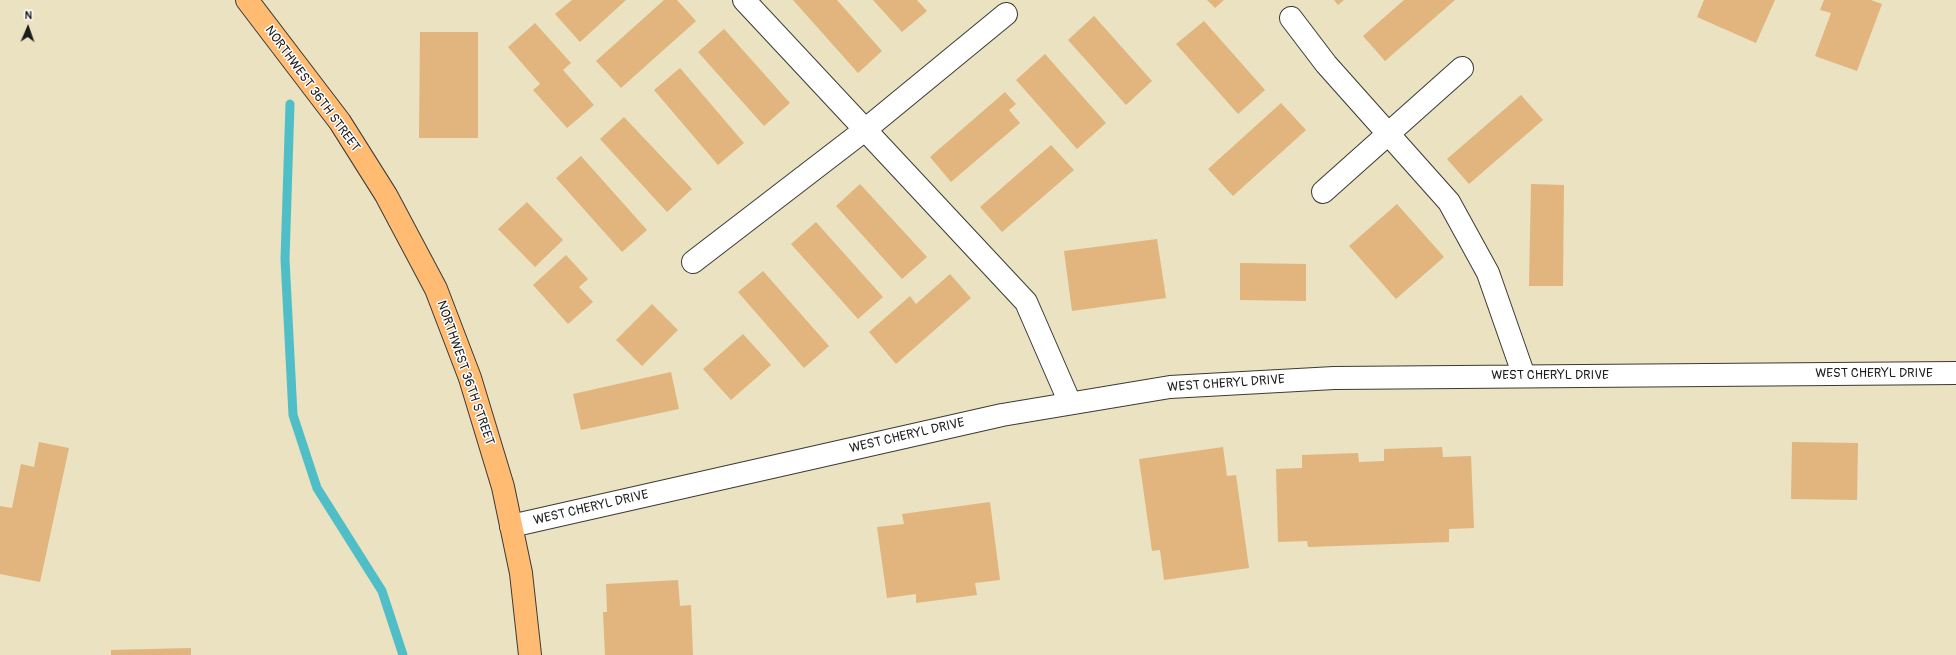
<!DOCTYPE html>
<style>
body{margin:0}
#map{position:relative;width:1956px;height:655px;overflow:hidden;background:#eae2c1;font-family:Pangolin,sans-serif}
canvas{display:block}
.north{position:absolute;left:8px;top:8px;width:40px;height:40px;-webkit-text-stroke:3px #fff;paint-order:stroke;rotate:2deg;font-size:11px;font-weight:700;line-height:16px;text-align:center;color:#1c1c1c}
.north::after{content:'';display:block;margin:auto;width:14px;height:18px;background:#1c1c1c;clip-path:polygon(50% 0,100% 100%,50% 72%,0 100%)}
</style>
<div id="map">
<canvas width="1956" height="655"></canvas>
<div class="north">N</div>
</div>
<script>
const ctx = document.querySelector('canvas').getContext('2d');
ctx.lineJoin = 'round';
const toPath = rows => new Path2D(rows.map(r => 'M' + r).join(''));
function strokePath(path, color, width, dash) { ctx.strokeStyle = color; ctx.lineWidth = width; ctx.lineCap = dash ? 'butt' : 'round'; ctx.setLineDash(dash || []); ctx.stroke(path); }
function paint(path, color) { ctx.fillStyle = color; ctx.fill(path, 'evenodd'); }
function drawText(font, color, halo, rows, align = 'center') {
  ctx.font = font + ' Pangolin,sans-serif'; ctx.lineWidth = 3; ctx.setLineDash([]); ctx.textBaseline = 'middle'; ctx.strokeStyle = halo; ctx.fillStyle = color; for (const [text, x, y, turn = 0] of rows) {
    ctx.save(); ctx.translate(x, y); ctx.rotate((+turn || 0) * Math.PI / 180); ctx.textAlign = isNaN(turn) ? turn : align; if (halo) ctx.strokeText(text, 0, 0); ctx.fillText(text, 0, 0); ctx.restore();
  }
}
strokePath(toPath([
 [290,104,285,259,293,415,317,488,382,591,403,655]
]), '#50bec7', 9);
paint(toPath([
 [572,0,626,0,580,42,555,14],
 [664,0,677,0,696,21,621,88,596,61],
 [793,0,837,0,882,51,858,73],
 [873,0,917,0,927,11,902,32],
 [1207,0,1224,0,1215,8],
 [1334,0,1344,0,1338,5],
 [1404,0,1455,0,1385,61,1363,36],
 [1704,0,1775,0,1756,43,1697,17],
 [1824,0,1871,0,1882,4,1857,71,1815,56,1831,13,1820,10],
 [1094,16,1152,81,1126,105,1068,40],
 [1204,21,1265,90,1238,114,1176,44],
 [535,23,571,63,563,70,594,105,567,128,533,90,540,84,508,47],
 [724,29,790,103,764,126,698,52],
 [420,32,478,32,478,138,419,138],
 [1045,54,1106,123,1077,149,1016,80],
 [680,68,744,143,718,165,654,90],
 [1005,92,1016,104,1009,110,1020,123,951,182,930,157],
 [1521,95,1543,120,1469,184,1447,159],
 [1281,103,1306,130,1233,196,1208,169],
 [624,117,692,189,667,212,600,139],
 [1051,145,1074,170,1002,232,980,207],
 [581,156,647,230,622,252,556,178],
 [860,184,927,257,902,279,836,206],
 [1531,184,1564,185,1563,286,1529,286],
 [527,202,563,240,535,267,498,229],
 [1397,204,1444,257,1396,299,1349,246],
 [816,222,883,297,858,319,791,244],
 [1157,239,1166,298,1072,311,1064,251],
 [566,255,588,279,579,287,593,302,568,324,533,285],
 [1240,263,1306,264,1306,301,1240,300],
 [763,271,829,346,804,368,738,292],
 [950,274,971,298,896,364,869,332,910,296,916,304],
 [652,304,678,330,642,366,616,340],
 [743,334,771,365,731,400,703,369],
 [671,372,679,409,581,430,573,394],
 [39,442,69,448,40,582,0,574,0,506,12,508,21,464,34,467],
 [1792,442,1858,443,1857,500,1791,499],
 [1223,447,1227,476,1236,475,1249,568,1164,580,1160,550,1152,551,1139,459],
 [1442,447,1443,457,1471,456,1474,528,1449,529,1449,542,1308,547,1307,541,1278,542,1276,469,1302,468,1302,455,1358,453,1359,462,1384,461,1384,449],
 [990,502,1000,580,975,583,977,595,916,603,916,594,887,598,877,527,904,524,902,514],
 [678,580,680,606,691,605,693,655,605,655,603,612,607,612,606,584],
 [191,648,191,655,111,655,111,650]
]), '#e1b57d');
const minor = toPath([
 [744,0,1026,302,1070,403],
 [1291,18,1326,64,1449,202,1488,273,1524,376],
 [1323,192,1462,68],
 [693,262,866,129,1006,14],
 [511,526,1002,415,1170,387,1334,378,1956,373]
]);
const major = toPath([
 [247,0,340,122,386,195,436,289,470,378,503,487,521,573,530,655]
]);
strokePath(minor, '#3b3a35', 24);
strokePath(major, '#3b3a35', 24);
strokePath(minor, '#fff', 22);
strokePath(major, '#ffbb71', 22);
drawText('13px', '#1c1c1c', '#fff', [
 ["NORTHWEST 36TH STREET",312,89,54],
 ["NORTHWEST 36TH STREET",465,373,71],
 ["WEST CHERYL DRIVE",1874,374],
 ["WEST CHERYL DRIVE",1550,376],
 ["WEST CHERYL DRIVE",1226,384,-4],
 ["WEST CHERYL DRIVE",907,436,-13],
 ["WEST CHERYL DRIVE",591,508,-13]
]);
</script>
